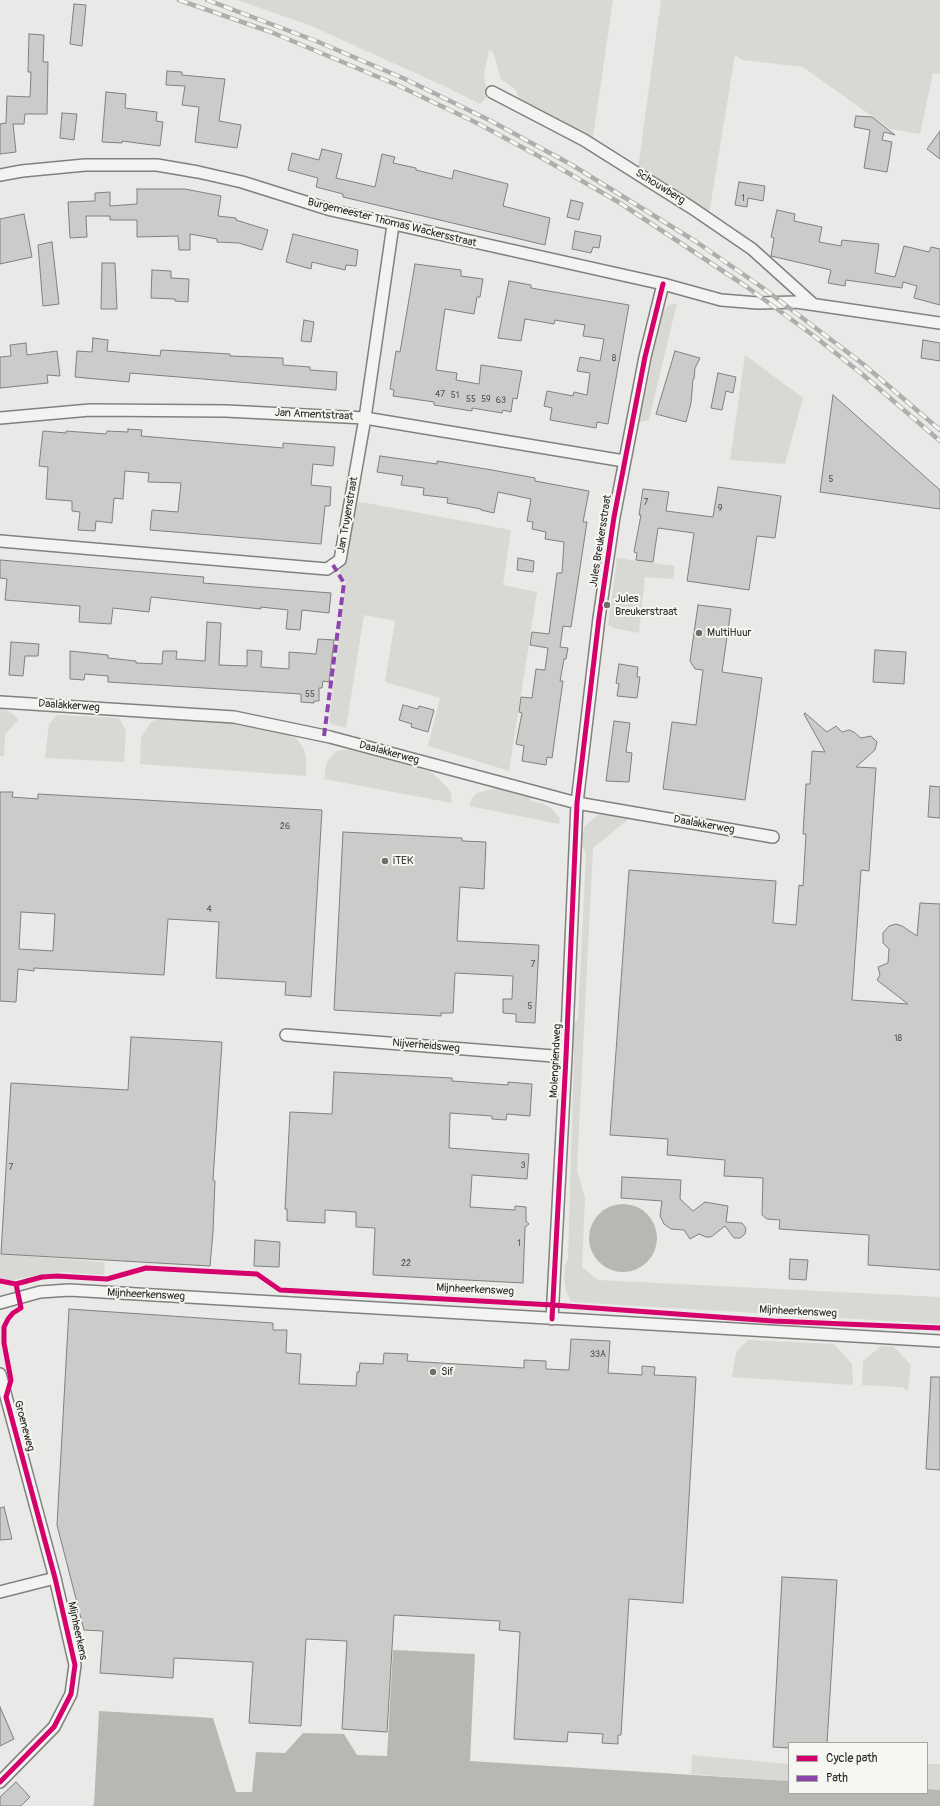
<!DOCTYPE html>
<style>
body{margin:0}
#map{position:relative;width:940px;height:1806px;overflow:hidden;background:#e9e9e7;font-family:Pangolin,sans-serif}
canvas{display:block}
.legend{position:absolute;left:788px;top:1742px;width:140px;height:52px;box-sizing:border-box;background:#f6f6f2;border:1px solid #a5a5a2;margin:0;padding:5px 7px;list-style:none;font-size:12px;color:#2b2b2b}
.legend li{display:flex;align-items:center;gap:8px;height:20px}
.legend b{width:20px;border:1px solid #a5a5a2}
</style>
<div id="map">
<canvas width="940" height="1806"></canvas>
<ul class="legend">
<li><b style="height:5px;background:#d6006c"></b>Cycle path</li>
<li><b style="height:5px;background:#8e44ad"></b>Path</li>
</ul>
</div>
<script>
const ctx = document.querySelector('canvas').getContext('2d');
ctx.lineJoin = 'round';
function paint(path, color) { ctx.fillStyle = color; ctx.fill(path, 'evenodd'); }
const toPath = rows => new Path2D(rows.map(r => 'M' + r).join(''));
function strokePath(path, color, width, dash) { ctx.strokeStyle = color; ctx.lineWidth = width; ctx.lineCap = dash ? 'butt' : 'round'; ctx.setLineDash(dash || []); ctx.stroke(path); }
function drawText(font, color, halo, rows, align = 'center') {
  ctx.font = font + ' Pangolin,sans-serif'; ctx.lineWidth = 4; ctx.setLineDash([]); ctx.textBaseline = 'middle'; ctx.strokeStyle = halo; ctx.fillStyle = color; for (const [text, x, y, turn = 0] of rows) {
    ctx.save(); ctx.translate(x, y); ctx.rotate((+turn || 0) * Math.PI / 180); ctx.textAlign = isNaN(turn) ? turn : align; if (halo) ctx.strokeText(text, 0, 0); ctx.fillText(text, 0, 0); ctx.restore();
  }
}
paint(toPath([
 [237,0,613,0,593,137,519,99,516,90,501,79,493,52,489,50,484,74,487,97,480,104,446,87,309,25],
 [661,0,940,0,940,74,933,73,920,134,890,129,803,67,742,60,735,55,709,214,638,168],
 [677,303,649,420,639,422,662,313,669,305],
 [745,355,803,398,785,464,730,460],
 [351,502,367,503,511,530,503,585,537,592,509,771,428,746,440,698,385,682,395,621,364,615,346,728,332,724,329,721,346,580,340,573],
 [617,558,675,566,673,579,645,577,639,633,613,628,608,625],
 [0,707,13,714,18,720,5,735,4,756,0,756],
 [57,715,119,718,126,731,124,762,45,758,49,724],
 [166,716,237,721,287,731,298,740,303,748,306,756,306,776,140,764,141,738,151,722],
 [349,749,431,772,447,787,451,793,452,803,324,779,326,765,330,757,337,751],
 [496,788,531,798,531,801,544,804,553,810,560,819,559,824,469,806,472,798,477,793],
 [607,813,631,814,630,818,593,848,577,1170,585,1198,582,1267,598,1280,940,1297,940,1324,571,1302,566,1291,564,1279,565,1265,568,1260,574,1052,571,1042,571,1027,578,1019,586,853,579,841,585,826,598,815],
 [0,1254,105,1262,104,1275,59,1272,6,1281,0,1278],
 [748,1340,834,1344,852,1364,853,1385,732,1377,736,1352],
 [881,1346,893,1346,911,1365,908,1391,902,1387,862,1385,863,1361],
 [692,1755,789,1764,789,1781,691,1774],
 [927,1764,940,1764,940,1790,927,1789]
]), '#d8d8d5');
paint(toPath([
 '589 1238a34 34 0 1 1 68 0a34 34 0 1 1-68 0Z',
 [393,1650,475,1654,470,1761,789,1781,789,1793,927,1793,927,1789,940,1790,940,1806,92,1806,94,1804,99,1711,213,1718,236,1792,252,1792,256,1752,285,1753,303,1733,344,1734,357,1755,387,1756]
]), '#b7b7b4');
const building = toPath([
 [74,4,86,5,82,46,70,44,74,4],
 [29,34,44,35,43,62,48,62,47,114,25,114,24,124,13,124,16,152,0,154,0,124,6,123,7,96,30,97,31,72,28,72,29,34],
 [167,71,182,72,182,75,225,79,219,121,241,125,237,148,195,142,199,107,182,105,185,86,166,85,167,71],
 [106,92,126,94,125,108,157,112,156,121,163,122,160,146,122,141,122,143,102,142,106,92],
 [62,113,77,114,74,140,60,138,62,113],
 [856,116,872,117,895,135,884,132,882,140,892,142,887,172,864,168,870,130,854,127,856,116],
 [940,131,940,159,927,149,940,131],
 [322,149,342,154,336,178,375,187,382,154,395,157,393,163,416,168,416,170,452,179,454,170,508,184,503,206,550,218,545,245,343,197,343,194,316,187,318,178,288,170,292,153,319,160,322,149],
 [739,182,765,186,763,201,748,198,747,207,735,205,739,182],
 [137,189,185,189,221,196,218,216,236,218,236,220,268,230,262,250,239,243,217,242,217,239,190,234,190,250,179,250,178,236,137,237,137,220,110,220,110,216,86,216,87,237,70,238,68,202,95,201,95,193,110,192,110,206,137,204,137,189],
 [571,200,583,203,579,220,567,217,571,200],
 [777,210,795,214,794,221,822,227,819,242,841,246,842,240,879,244,875,273,895,277,904,246,929,252,931,247,940,249,940,305,914,298,917,286,903,282,902,288,846,280,845,286,828,283,831,270,771,256,774,238,771,237,777,210],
 [24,214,32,257,0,264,0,219,24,214],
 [575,231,601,236,599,248,593,247,591,253,572,249,575,231],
 [293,234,358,250,356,266,346,265,345,270,312,262,311,269,286,262,293,234],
 [52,242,59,304,43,306,38,245,52,242],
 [102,263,115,263,117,309,101,309,102,263],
 [415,264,461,270,461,276,483,279,480,297,477,297,474,314,445,309,436,370,457,373,456,380,479,384,481,365,522,371,517,399,513,398,511,412,503,410,502,413,472,408,472,411,434,405,434,402,393,396,394,390,390,389,396,351,400,352,415,264],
 [152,270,171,271,171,278,189,279,188,302,175,301,175,299,151,298,152,270],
 [509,281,531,285,531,288,629,305,608,424,597,422,596,428,550,420,552,408,544,406,547,391,573,396,574,392,587,395,590,373,577,371,580,357,600,361,604,339,583,336,585,325,555,320,554,324,525,319,521,341,498,338,509,281],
 [304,320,314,322,311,342,301,341,304,320],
 [93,338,108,340,107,351,160,356,161,350,230,354,230,356,283,358,283,365,310,367,310,370,337,372,336,390,130,373,129,382,75,377,77,351,92,352,93,338],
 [923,340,940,343,940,361,921,358,923,340],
 [26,343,27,355,57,351,60,376,47,375,48,383,0,388,0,357,11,356,10,345,26,343],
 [675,351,700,358,695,368,694,379,693,379,691,403,686,422,656,414,675,351],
 [718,373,736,377,733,393,726,391,722,410,711,408,718,373],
 [833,395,940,490,940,509,820,492,833,395],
 [128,429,142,430,141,436,283,448,283,443,335,447,333,466,313,464,311,485,331,487,330,506,325,506,321,544,150,530,152,510,178,512,181,483,148,482,149,473,125,471,123,499,114,498,112,523,96,521,95,531,78,530,80,512,72,511,72,501,46,499,48,467,39,466,43,431,66,433,66,431,106,434,107,431,128,432,128,429],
 [380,456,437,464,437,461,492,470,535,478,535,481,589,491,583,522,587,522,571,627,563,626,560,647,568,648,566,659,564,659,560,681,563,681,552,758,547,757,546,765,522,761,524,746,516,744,522,713,519,712,521,697,532,698,536,669,545,670,548,648,530,645,532,632,549,634,557,573,562,573,564,542,545,539,546,532,532,529,533,522,527,521,531,499,498,492,494,513,481,510,481,509,447,503,448,498,423,495,424,488,401,485,403,476,377,472,380,456],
 [718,487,781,496,775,538,757,536,749,590,687,581,694,533,658,528,653,562,636,560,637,553,634,552,641,515,639,515,643,489,669,492,666,511,713,517,718,487],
 [518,558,534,561,533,572,517,570,518,558],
 [0,560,204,577,203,583,331,593,329,613,302,610,300,630,286,629,288,610,261,607,261,609,151,597,149,612,113,608,111,624,79,622,80,606,5,600,7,579,0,578,0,560],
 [698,605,731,609,722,672,762,678,745,800,663,789,672,722,696,725,703,670,695,669,690,661,698,605],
 [207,622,221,623,219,665,247,666,247,650,262,651,261,667,289,669,289,652,316,654,318,639,334,640,329,682,323,681,322,688,319,688,319,701,314,701,314,703,301,702,301,694,108,682,108,676,85,674,84,680,70,679,70,651,108,655,108,658,136,661,136,663,162,664,163,651,177,651,176,659,205,661,207,622],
 [11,642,39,644,38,656,25,656,23,676,9,675,11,642],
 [875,650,906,652,904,684,873,682,875,650],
 [619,664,638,667,637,677,640,677,637,698,617,696,619,684,616,683,619,664],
 [403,705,418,709,419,706,434,710,428,732,411,727,412,724,399,720,403,705],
 [805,713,827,732,836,726,842,732,849,730,854,732,861,738,871,736,877,742,875,750,856,767,876,768,869,871,861,870,852,1000,908,1004,877,980,880,975,878,967,888,963,889,949,883,943,883,933,889,926,896,924,902,926,917,936,920,903,940,904,940,1270,868,1265,869,1235,779,1229,780,1220,767,1219,762,1215,763,1178,724,1176,725,1160,667,1155,668,1139,610,1135,629,870,776,881,773,923,796,925,799,885,803,886,806,834,803,834,806,784,810,784,812,751,825,752,804,714,805,713],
 [614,721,630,723,626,752,632,753,629,782,606,781,614,721],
 [930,786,940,787,940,818,928,817,930,786],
 [0,792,13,792,12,797,38,799,38,794,322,810,311,997,285,995,286,982,216,978,219,922,168,919,164,975,34,968,34,971,18,969,16,1002,0,1001,0,792],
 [21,912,55,914,53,951,19,949,21,912],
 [343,832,462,838,462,841,486,842,484,889,460,887,457,941,539,945,535,1023,516,1022,516,1014,503,1013,503,999,512,999,513,976,455,973,453,1013,441,1013,441,1016,334,1010,343,832],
 [131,1037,222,1042,213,1180,215,1181,213,1232,210,1266,1,1254,11,1083,128,1090,131,1037],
 [334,1072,452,1078,452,1081,508,1085,508,1082,532,1084,530,1116,507,1114,506,1120,492,1119,492,1116,450,1113,449,1148,529,1154,527,1179,472,1175,470,1207,515,1210,515,1206,526,1207,526,1221,529,1224,525,1227,523,1283,373,1275,375,1228,356,1227,356,1212,325,1210,325,1223,287,1221,287,1209,285,1209,290,1112,332,1114,334,1072],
 [622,1177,681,1180,680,1199,693,1211,705,1202,728,1206,726,1222,742,1223,746,1228,745,1234,740,1238,734,1238,725,1226,711,1237,706,1237,699,1234,690,1239,684,1230,671,1229,664,1224,660,1216,662,1201,621,1198,622,1177],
 [255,1240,280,1242,279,1267,254,1266,255,1240],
 [790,1259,808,1260,806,1280,789,1279,790,1259],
 [69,1309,273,1323,273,1330,287,1330,286,1353,301,1354,299,1384,356,1386,357,1372,359,1372,360,1363,383,1364,384,1353,408,1354,407,1361,524,1368,524,1360,546,1361,546,1369,569,1370,571,1339,610,1341,608,1373,642,1375,642,1366,655,1367,654,1375,696,1377,683,1603,629,1599,621,1735,618,1735,618,1744,602,1743,603,1734,568,1732,567,1742,514,1739,520,1632,499,1630,500,1621,394,1615,387,1732,342,1729,347,1641,306,1639,301,1726,249,1723,253,1662,174,1658,173,1678,100,1673,103,1631,84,1630,57,1525,69,1309],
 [931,1377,940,1377,940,1470,926,1469,931,1377],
 [4,1507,12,1539,0,1540,0,1508,4,1507],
 [782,1577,837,1580,827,1743,789,1743,789,1748,773,1747,782,1577],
 [0,1707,14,1739,0,1746,0,1707],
 [16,1782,30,1797,21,1806,0,1806,0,1797,16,1782]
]);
paint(building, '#cbcbca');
strokePath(building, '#808080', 1);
const minor = toPath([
 [492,92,584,140,692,208,752,249,813,304],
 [0,175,22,171,85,165,157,165,198,172,242,182,331,210,663,284,721,300,758,303,796,302,940,323],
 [0,418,90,410,226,411,365,418,624,461],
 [0,541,327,569,340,560,365,418,393,225],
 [0,702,234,717,330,737,577,803,773,837],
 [286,1035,566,1057],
 [0,1303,40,1292,69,1290,940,1341],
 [552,1319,566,1057,577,803,599,618,614,517,645,357,663,284],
 [0,1374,55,1578,75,1665,71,1694,54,1727,0,1782],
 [0,1592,55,1578]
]);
strokePath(minor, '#808080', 14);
strokePath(minor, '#f3f3f1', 11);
const rail = toPath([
 [179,0,271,32,395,84,477,123,544,159,620,203,747,287,814,336,862,374,940,441],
 [207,0,316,41,405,79,491,121,572,165,695,241,763,288,863,364,940,430]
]);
strokePath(rail, '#aeaead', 4.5);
strokePath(rail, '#f6f6f2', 3, [9]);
strokePath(toPath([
 [324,736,344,583,333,565]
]), '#8e44ad', 4, [8, 4]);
strokePath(toPath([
 [0,1281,16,1284,42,1277,57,1276,107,1279,146,1268,257,1274,280,1290,553,1305,773,1321,940,1328],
 [552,1319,566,1057,577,803,599,618,614,517,645,357,663,284],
 [0,1782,54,1727,71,1694,75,1665,55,1578,6,1397,11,1380,4,1343,4,1327,8,1319,13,1313,21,1308,16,1284]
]), '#d6006c', 5);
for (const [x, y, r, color] of [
 [607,605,4,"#6e6e6d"],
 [699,633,4,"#6e6e6d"],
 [385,861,4,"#6e6e6d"],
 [433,1372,4,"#6e6e6d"]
]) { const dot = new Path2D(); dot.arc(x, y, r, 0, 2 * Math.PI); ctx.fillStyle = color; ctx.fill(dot); strokePath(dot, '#f6f6f2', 1.5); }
drawText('9px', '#535353', null, [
 ["1",743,199],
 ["8",614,359],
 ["47",440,395],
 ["51",455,396],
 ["55",471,400],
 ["59",486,400],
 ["63",501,401],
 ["5",831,480],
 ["7",646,503],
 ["9",720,509],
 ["55",310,695],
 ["26",285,827],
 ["4",209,910],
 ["7",533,965],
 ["5",530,1007],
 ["18",898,1039],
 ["3",523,1166],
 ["7",11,1168],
 ["1",519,1244],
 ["22",406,1264],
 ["33A",598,1355]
]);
drawText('11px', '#2b2b2b', '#f6f6f2', [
 ["Schouwberg",660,187,32],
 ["Burgemeester Thomas Wackersstraat",392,223,14],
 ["Jan Amentstraat",314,415,3],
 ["Jan Truyenstraat",348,515,-80],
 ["Jules Breukersstraat",601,541,-81],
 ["Daalakkerweg",69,706,4],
 ["Daalakkerweg",389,753,15],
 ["Daalakkerweg",704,825,10],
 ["Nijverheidsweg",426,1046,5],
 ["Molengriendweg",556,1061,-87],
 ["Mijnheerkensweg",475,1290,3],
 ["Mijnheerkensweg",146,1295,3],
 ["Mijnheerkensweg",798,1312,3],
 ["Groeneweg",24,1426,75],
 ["Mijnheerkens",77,1631,78]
]);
drawText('11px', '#2b2b2b', '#f6f6f2', [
 ["Jules",615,599],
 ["Breukerstraat",615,612],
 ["MultiHuur",707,633],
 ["iTEK",393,861],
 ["Sif",441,1372]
], 'left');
</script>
